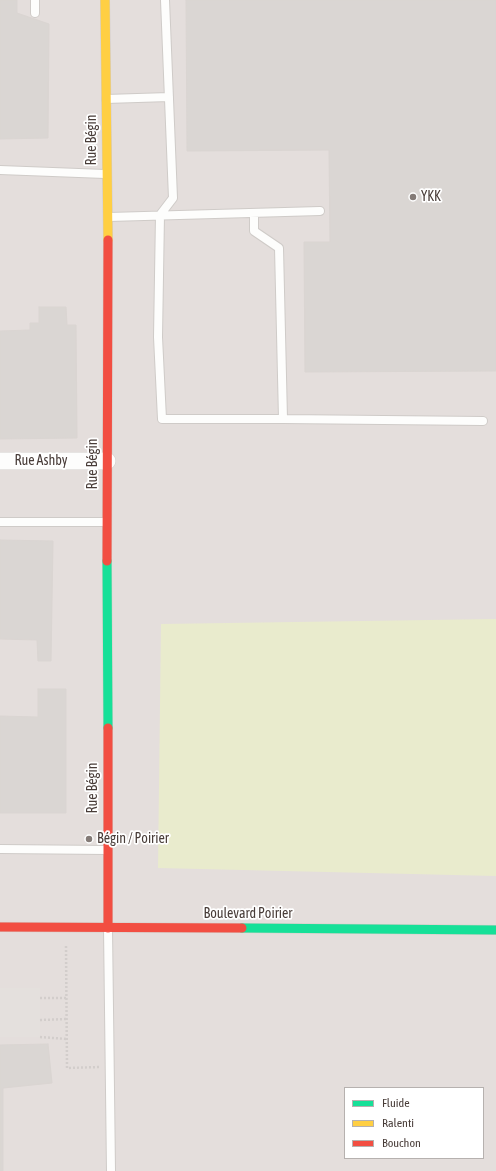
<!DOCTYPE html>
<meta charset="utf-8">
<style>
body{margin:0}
#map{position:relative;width:496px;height:1171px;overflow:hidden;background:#f2efec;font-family:"Asap Condensed",sans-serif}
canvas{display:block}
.legend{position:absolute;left:344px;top:1087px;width:140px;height:72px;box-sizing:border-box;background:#fff;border:1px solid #b6b1af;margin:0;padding:5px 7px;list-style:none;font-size:12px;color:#483c38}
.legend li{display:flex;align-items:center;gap:8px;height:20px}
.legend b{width:20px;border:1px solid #b6b1af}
</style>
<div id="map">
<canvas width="496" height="1171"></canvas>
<ul class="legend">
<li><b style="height:5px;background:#16e098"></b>Fluide</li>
<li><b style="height:5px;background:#ffcf43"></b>Ralenti</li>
<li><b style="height:5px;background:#f24e42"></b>Bouchon</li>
</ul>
</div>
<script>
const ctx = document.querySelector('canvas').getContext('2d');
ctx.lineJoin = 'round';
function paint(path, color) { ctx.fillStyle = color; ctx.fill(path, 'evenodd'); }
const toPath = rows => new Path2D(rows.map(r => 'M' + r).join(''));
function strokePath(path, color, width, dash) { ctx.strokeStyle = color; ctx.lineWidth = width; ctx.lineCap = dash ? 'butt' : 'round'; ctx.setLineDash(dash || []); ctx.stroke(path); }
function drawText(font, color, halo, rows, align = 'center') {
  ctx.font = font + ' "Asap Condensed",sans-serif'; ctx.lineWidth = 3.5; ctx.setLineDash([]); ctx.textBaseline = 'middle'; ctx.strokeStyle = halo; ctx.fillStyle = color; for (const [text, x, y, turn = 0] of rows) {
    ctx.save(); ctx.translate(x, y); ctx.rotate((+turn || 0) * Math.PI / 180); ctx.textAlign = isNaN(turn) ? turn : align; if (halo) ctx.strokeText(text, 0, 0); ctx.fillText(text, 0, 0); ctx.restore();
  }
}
paint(toPath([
 [0,0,496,0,496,1171,0,1171],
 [345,1088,483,1088,483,1158,345,1158]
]), '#e4dedc');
paint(toPath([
 [496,619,496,876,158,868,161,624]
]), '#e9ebcd');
paint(toPath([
 [0,988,40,988,40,1037,0,1037]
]), '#e4e0dd');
const building = toPath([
 [0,0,17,0,17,13,49,24,48,138,0,139,0,0],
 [186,0,496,0,496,371,305,372,304,242,330,242,329,150,187,151,186,0],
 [39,307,66,307,67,325,76,325,77,438,0,439,0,331,30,330,30,323,39,323,39,307],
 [0,540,53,541,51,661,38,661,37,640,0,639,0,540],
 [38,689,66,689,66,813,0,813,0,716,38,717,38,689],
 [48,1044,52,1083,3,1088,3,1171,0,1171,0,1045,48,1044]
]);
paint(building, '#dad6d3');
strokePath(building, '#dad5d2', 1);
const lane = toPath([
 [35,0,35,13],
 [165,0,173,198,160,215,158,337,162,419,283,419,279,248,254,231,254,213],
 [106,99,169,97],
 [0,170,105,174],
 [109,217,320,211],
 [283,419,483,421],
 [0,522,107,522],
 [0,849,107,850],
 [108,928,111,1171]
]);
const street = toPath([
 [0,461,107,461]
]);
const fast = toPath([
 [107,561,108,728],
 [242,928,496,930]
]);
const slow = toPath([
 [105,0,108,240]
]);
const jam = toPath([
 [107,561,108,240],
 [108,728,108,928],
 [0,927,242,928]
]);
strokePath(lane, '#cfcbc8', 10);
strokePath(street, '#cfcbc8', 18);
strokePath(fast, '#d3cbc5', 10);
strokePath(slow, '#d3cbc5', 10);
strokePath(jam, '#d3cbc5', 10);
strokePath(toPath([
 [66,946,67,1068,99,1067],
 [40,998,67,998],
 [40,1020,67,1019],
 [40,1037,67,1039]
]), '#d2cdcb', 2.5, [2, 2]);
strokePath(lane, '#fdfdfc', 8);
strokePath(street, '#fdfdfc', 17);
strokePath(fast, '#16e098', 9);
strokePath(slow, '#ffcf43', 9);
strokePath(jam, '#f24e42', 9);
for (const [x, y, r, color] of [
 [413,197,4,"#847b77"],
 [89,839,4,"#847b77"]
]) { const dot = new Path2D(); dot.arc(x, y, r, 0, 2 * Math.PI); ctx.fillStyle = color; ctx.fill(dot); strokePath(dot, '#fff', 1.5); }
drawText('14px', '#483c38', '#fff', [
 ["Rue Bégin",92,140,-90],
 ["Rue Ashby",41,461],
 ["Rue Bégin",93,464,-90],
 ["Rue Bégin",93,788,-90],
 ["Boulevard Poirier",248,914]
]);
drawText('14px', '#483c38', '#fff', [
 ["YKK",421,197],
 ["Bégin / Poirier",97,839]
], 'left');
</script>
